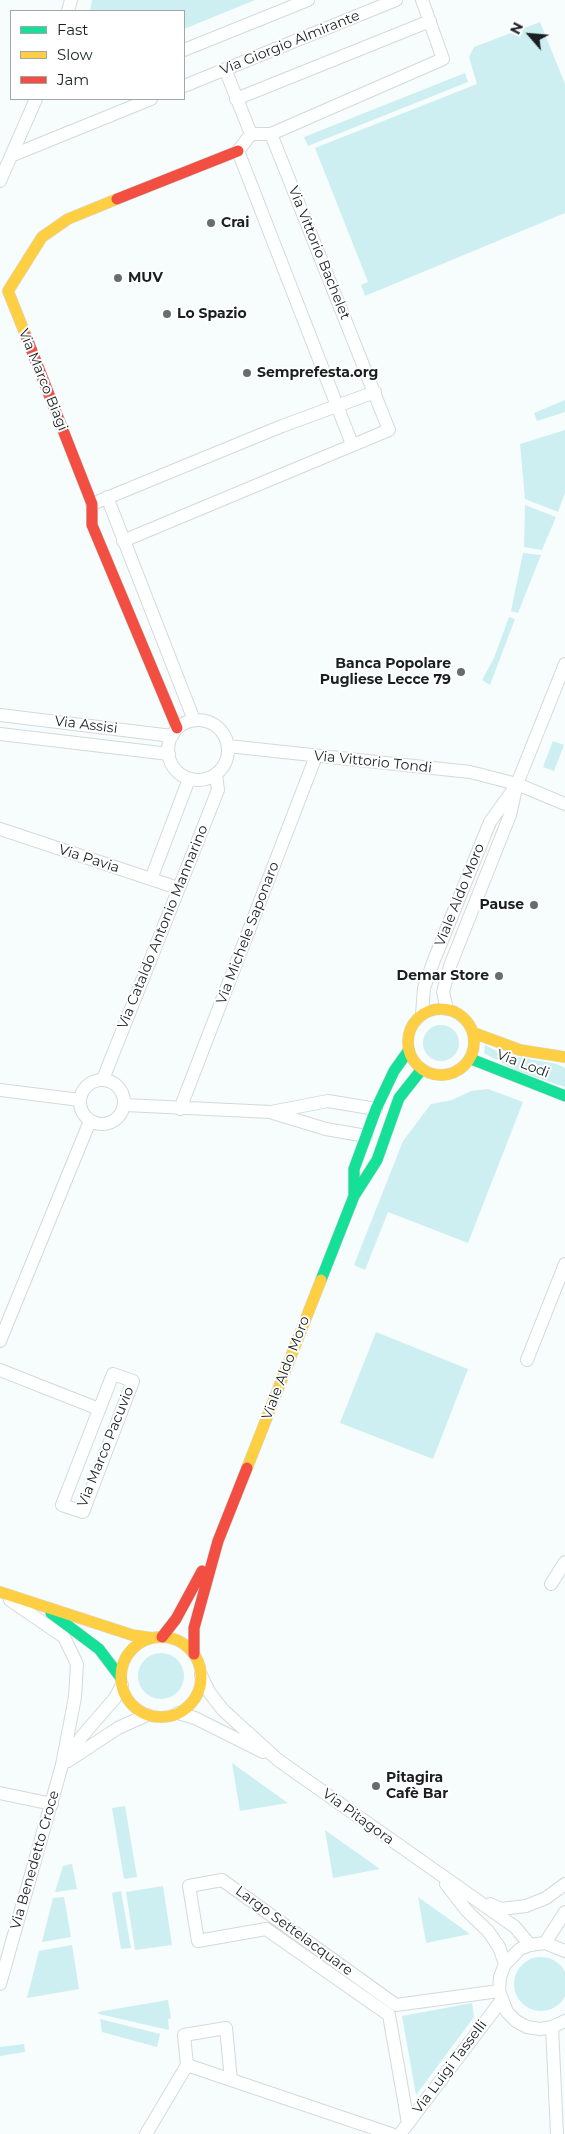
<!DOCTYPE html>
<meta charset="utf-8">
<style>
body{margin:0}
#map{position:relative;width:565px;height:2134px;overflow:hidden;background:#f7fcfc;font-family:Montserrat,sans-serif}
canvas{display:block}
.legend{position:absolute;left:10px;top:10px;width:175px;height:90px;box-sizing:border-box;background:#fff;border:1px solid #a3a6a6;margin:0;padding:6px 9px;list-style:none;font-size:15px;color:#192021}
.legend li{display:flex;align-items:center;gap:10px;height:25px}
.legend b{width:25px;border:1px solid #a3a6a6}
.north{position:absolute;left:505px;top:10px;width:50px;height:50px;-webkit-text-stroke:4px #fff;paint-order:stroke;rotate:297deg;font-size:14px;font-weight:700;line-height:20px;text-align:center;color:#192021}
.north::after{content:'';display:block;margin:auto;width:18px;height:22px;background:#192021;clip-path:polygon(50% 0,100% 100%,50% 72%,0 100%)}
</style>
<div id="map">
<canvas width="565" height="2134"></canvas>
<ul class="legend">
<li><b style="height:6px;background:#16e098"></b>Fast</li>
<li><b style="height:6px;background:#ffcf43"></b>Slow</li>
<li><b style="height:6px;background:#f24e42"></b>Jam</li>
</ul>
<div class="north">N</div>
</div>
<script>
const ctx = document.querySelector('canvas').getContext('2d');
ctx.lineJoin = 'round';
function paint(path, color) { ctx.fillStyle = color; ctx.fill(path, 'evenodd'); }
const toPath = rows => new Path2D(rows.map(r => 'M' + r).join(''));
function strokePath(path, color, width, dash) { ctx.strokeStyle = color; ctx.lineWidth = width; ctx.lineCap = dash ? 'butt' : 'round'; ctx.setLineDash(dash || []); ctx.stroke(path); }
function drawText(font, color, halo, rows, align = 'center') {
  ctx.font = font + ' Montserrat,sans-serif'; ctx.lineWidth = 4; ctx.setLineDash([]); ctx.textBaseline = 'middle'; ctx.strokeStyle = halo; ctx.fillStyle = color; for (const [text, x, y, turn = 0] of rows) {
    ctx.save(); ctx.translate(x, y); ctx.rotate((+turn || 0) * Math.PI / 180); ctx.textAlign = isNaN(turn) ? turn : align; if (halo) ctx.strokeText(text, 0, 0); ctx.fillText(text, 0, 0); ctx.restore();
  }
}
paint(toPath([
 [92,0,255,0,184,29,184,11,90,11],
 [540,22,565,84,565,213,365,296,361,285,368,282,315,148,477,84,469,57,474,47],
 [465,73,468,82,308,146,304,137],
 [565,400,565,412,537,421,534,413],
 [565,430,565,493,558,512,525,499,520,444],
 [525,505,556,517,542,550,524,547],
 [523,553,541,555,518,613,511,611],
 [509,617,515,619,490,685,482,680,494,658],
 [553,741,564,745,554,771,543,767],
 '423 1043a18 18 0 1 1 36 0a18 18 0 1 1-36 0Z',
 [485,1045,502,1054,557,1064,565,1068,565,1087,517,1071,484,1053],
 [488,1089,523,1102,468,1243,388,1212,365,1270,354,1265,403,1141,431,1104,452,1100,471,1091],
 [376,1332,468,1369,433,1459,340,1423],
 '138 1676a23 23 0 1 1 46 0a23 23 0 1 1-46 0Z',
 [232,1763,288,1803,240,1811],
 [125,1806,137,1877,124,1879,112,1808],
 [325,1830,380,1869,333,1878],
 [72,1864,77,1889,55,1892,63,1866],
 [163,1886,172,1945,135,1950,126,1892],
 [121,1891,131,1948,121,1949,112,1893],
 [64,1897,71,1937,42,1942,53,1898],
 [418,1897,470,1934,426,1943],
 [72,1945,79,1989,27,1998,39,1951],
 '514 1984a27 27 0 1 1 54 0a27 27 0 1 1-54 0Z',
 [168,2000,171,2018,168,2019,169,2030,99,2014,98,2012],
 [472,2003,474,2017,416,2095,402,2016],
 [100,2019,160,2034,157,2047,102,2032],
 [24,2044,25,2052,0,2056,0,2047]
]), '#cdeff2');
const street = toPath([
 [68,11,71,0],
 [184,50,308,0],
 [225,69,251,134],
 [184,86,396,0],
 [236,99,430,21],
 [251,134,238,151,352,444],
 [251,134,271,134,443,59,422,0],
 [13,155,151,99],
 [0,181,36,99],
 [107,497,194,720],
 [92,504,282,426,375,392],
 [123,541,389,430,271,134],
 [0,715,172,736],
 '168 750a30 30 0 1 1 60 0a30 30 0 1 1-60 0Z',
 [0,734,169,754],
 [228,746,470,772,517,784,565,804],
 [0,829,178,888],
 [151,879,189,779],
 [447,1009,443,992,450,966,510,815,517,784,565,664],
 [422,1014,424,988,434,960,490,822,513,790],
 [103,1079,218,790,216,774],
 '80 1102a22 22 0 1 1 44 0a22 22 0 1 1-44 0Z',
 [0,1090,80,1100],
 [125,1105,271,1112,328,1101,376,1109],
 [180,1109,316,756],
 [273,1113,326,1129,366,1136],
 [0,1341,90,1121],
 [527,1360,565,1264],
 [0,1370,99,1409],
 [113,1374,133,1381,83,1512,62,1505,113,1374],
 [551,1584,565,1562],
 [201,1675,209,1692,223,1710,278,1760,515,1927,530,1945],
 [178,1713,195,1718,263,1752],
 [68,1761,118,1728,147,1715],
 [63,1763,83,1735,115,1698,122,1685],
 [0,1793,52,1804],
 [446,1884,467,1911,488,1931,499,1947,505,1964],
 [490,1904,501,1909,526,1906,546,1898,565,1884],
 [545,1943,565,1912],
 [565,1951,545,1943,530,1945,520,1949,505,1964,500,1977,499,1991,507,2012,516,2021,527,2027,540,2029,552,2027,565,2021],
 [0,1984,62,1765,75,1697,77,1664,64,1637,10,1600],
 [552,2027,557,2134],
 [187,2065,184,2035,226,2028,231,2080],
 [408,2123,389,2015,266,1929,198,1941,189,1886,222,1880,396,2005,499,1991],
 [146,2134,187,2065,391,2134],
 [400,2134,501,2001]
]);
const fast = toPath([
 [471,1059,565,1096],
 [354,1196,354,1169,376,1109,394,1071,409,1050],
 [321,1280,354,1196,377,1160,399,1098,422,1069],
 [51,1613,99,1649,121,1678]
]);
const slow = toPath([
 [26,336,8,291,42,237,68,219,117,199],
 '408 1042a33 33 0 1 1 66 0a33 33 0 1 1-66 0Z',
 [474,1033,520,1050,565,1057],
 [247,1468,321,1280],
 [0,1592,132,1635,152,1638],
 '121 1677a40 40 0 1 1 80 0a40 40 0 1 1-80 0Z'
]);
const jam = toPath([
 [117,199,238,151],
 [26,336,92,504,92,525,177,728],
 [162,1637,176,1619,202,1571],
 [194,1654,194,1628,218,1541,247,1468]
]);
strokePath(street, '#d4d9da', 14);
strokePath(fast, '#d4d9da', 12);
strokePath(slow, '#d4d9da', 12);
strokePath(jam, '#d4d9da', 12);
strokePath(street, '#feffff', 12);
strokePath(fast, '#16e098', 11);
strokePath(slow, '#ffcf43', 11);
strokePath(jam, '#f24e42', 11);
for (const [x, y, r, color] of [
 [211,223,5,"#676d6e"],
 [118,278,5,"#676d6e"],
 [167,314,5,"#676d6e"],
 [247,373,5,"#676d6e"],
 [461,672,5,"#676d6e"],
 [534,905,5,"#676d6e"],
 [499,976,5,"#676d6e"],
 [376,1786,5,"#676d6e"]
]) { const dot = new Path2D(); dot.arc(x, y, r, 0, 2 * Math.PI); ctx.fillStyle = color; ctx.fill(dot); strokePath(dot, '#fff', 2); }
drawText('14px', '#192021', '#fff', [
 ["Via Giorgio Almirante",290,43,-22],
 ["Via Vittorio Bachelet",319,253,68],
 ["Via Marco Biagi",43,380,68],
 ["Via Assisi",86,725,7],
 ["Via Vittorio Tondi",373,762,6],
 ["Via Pavia",89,859,18],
 ["Viale Aldo Moro",460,895,-68],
 ["Via Cataldo Antonio Mannarino",163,927,-68],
 ["Via Michele Saponaro",248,933,-69],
 ["Via Lodi",523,1064,21],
 ["Viale Aldo Moro",286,1368,-69],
 ["Via Marco Pacuvio",106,1447,-68],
 ["Via Pitagora",358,1817,36],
 ["Via Benedetto Croce",35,1860,-74],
 ["Largo Settelacquare",294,1931,36],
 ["Via Luigi Tasselli",450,2067,-53]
]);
drawText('bold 14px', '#192021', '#fff', [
 ["Crai",221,223],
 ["MUV",128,278],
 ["Lo Spazio",177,314],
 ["Semprefesta.org",257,373],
 ["Banca Popolare",451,664,"right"],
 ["Pugliese Lecce 79",451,680,"right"],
 ["Pause",524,905,"right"],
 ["Demar Store",489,976,"right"],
 ["Pitagira",386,1778],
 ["Cafè Bar",386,1794]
], 'left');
</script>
